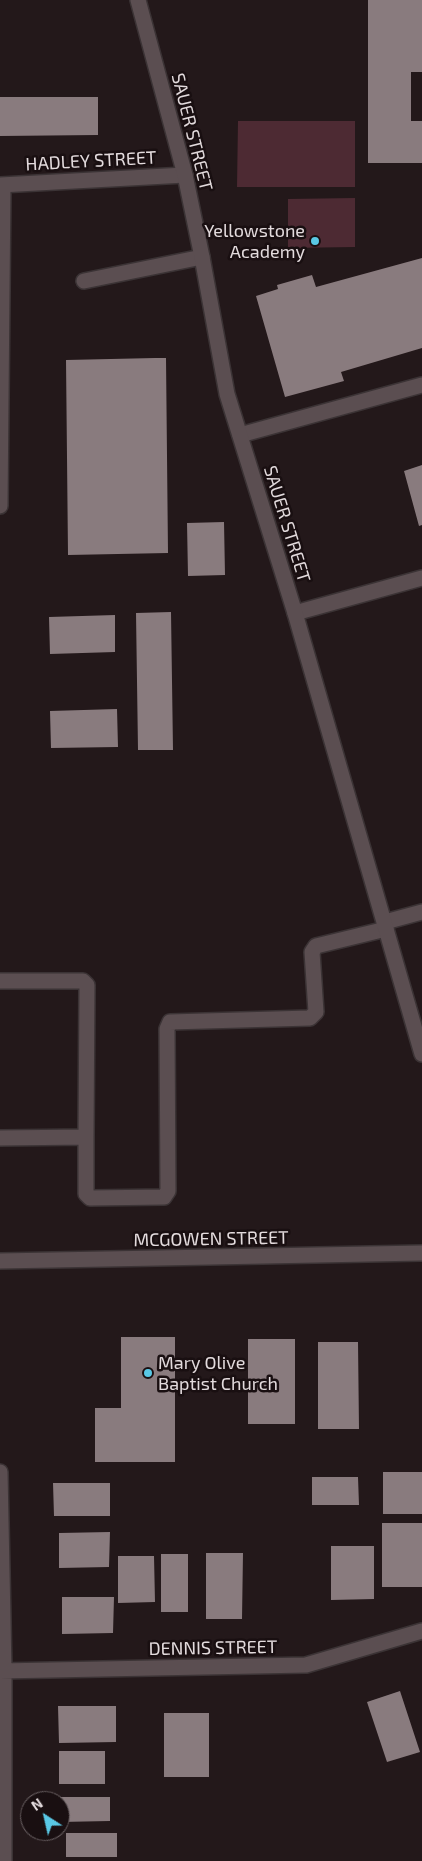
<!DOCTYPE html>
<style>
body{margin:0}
#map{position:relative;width:422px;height:1861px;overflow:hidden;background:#23181a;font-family:"Exo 2",sans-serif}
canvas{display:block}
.north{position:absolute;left:20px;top:1791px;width:50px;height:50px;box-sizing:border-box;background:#190f11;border:1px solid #6a6163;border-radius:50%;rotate:325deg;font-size:14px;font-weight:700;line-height:20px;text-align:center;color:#e3dbdd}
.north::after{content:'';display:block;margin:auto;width:18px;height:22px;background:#59c8e5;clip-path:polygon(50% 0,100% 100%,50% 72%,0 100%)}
</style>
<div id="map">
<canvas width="422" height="1861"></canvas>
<div class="north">N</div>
</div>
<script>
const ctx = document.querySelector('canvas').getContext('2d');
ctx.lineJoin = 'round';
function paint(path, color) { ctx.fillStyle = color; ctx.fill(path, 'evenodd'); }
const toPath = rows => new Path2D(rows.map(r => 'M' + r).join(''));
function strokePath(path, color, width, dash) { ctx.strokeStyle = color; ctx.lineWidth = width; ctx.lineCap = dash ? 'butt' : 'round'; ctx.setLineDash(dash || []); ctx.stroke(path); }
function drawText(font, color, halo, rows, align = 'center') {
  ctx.font = font + ' "Exo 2",sans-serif'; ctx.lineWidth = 5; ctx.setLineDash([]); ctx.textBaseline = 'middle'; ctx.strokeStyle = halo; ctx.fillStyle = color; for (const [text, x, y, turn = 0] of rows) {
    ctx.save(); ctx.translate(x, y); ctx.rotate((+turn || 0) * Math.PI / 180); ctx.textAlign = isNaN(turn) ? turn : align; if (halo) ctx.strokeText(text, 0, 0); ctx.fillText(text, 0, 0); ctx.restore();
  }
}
paint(toPath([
 [238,121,355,121,355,187,237,187],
 [355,198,355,247,288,248,288,199]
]), '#4d2a33');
paint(toPath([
 [368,0,422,0,422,72,411,72,411,121,422,121,422,163,368,163],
 [0,97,98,97,98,135,0,136],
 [422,258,422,348,341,372,344,381,285,397,256,296,278,289,277,285,312,275,316,287],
 [155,358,166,358,168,553,68,555,66,360],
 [422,465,422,525,419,526,404,471],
 [224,522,225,575,188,576,187,523],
 [171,612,173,750,138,750,136,613],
 [115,615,115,652,50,654,49,617],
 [117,709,118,747,51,748,50,711],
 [121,1337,175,1337,175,1462,95,1462,95,1408,121,1408],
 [248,1339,295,1339,295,1424,248,1424],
 [318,1342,358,1342,359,1429,318,1429],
 [383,1472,422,1472,422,1514,383,1514],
 [312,1477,358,1477,359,1505,312,1505],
 [53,1483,110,1483,110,1516,54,1516],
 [382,1523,422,1523,422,1587,382,1587],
 [110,1532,109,1567,59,1568,59,1533],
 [331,1546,374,1546,374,1599,331,1600],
 [206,1553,243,1553,242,1619,206,1619],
 [161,1554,188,1554,188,1612,161,1612],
 [118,1556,154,1556,155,1602,118,1603],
 [62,1597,114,1597,113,1633,62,1634],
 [400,1691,420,1752,387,1762,367,1702],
 [58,1706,116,1706,116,1742,59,1743],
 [164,1713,209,1713,209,1777,164,1777],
 [59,1751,105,1751,105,1784,59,1784],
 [59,1797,110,1797,110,1821,60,1822],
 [66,1833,117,1833,117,1857,66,1857]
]), '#897b7e');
const lane = toPath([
 [84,281,202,257],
 [240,435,422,385],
 [0,981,83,981,87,985,86,1137,0,1138],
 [86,1137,86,1194,90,1198,164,1197,168,1191,167,1029,170,1022,310,1018,316,1012,312,952,316,946,386,929]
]);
const street = toPath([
 [0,185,185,175],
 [0,506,3,185],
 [295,613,422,578],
 [385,922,422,912],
 [0,1472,4,1671,4,1861],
 [0,1671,306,1665,422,1631]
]);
const secondary = toPath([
 [138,0,185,175,202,257,227,394,295,613,422,1054],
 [0,1261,422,1253]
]);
strokePath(lane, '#3b3335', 18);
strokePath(street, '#3b3335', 18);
strokePath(secondary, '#3b3335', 18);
strokePath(lane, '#5b4e51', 15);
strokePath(street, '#5b4e51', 15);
strokePath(secondary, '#5b4e51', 15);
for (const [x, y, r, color] of [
 [315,241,5,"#59c8e5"],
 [148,1373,5,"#59c8e5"]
]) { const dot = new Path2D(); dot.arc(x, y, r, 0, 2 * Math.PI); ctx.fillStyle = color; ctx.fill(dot); strokePath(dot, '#190f11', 2); }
drawText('18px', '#e3dbdd', '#190f11', [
 ["SAUER STREET",192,132,76],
 ["HADLEY STREET",91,161,-3],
 ["SAUER STREET",287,524,73],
 ["MCGOWEN STREET",211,1239,-1],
 ["DENNIS STREET",213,1648,-1]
]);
drawText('18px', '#e3dbdd', '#190f11', [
 ["Yellowstone",305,231],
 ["Academy",305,252],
 ["Mary Olive",158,1363,"left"],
 ["Baptist Church",158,1384,"left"]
], 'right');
</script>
